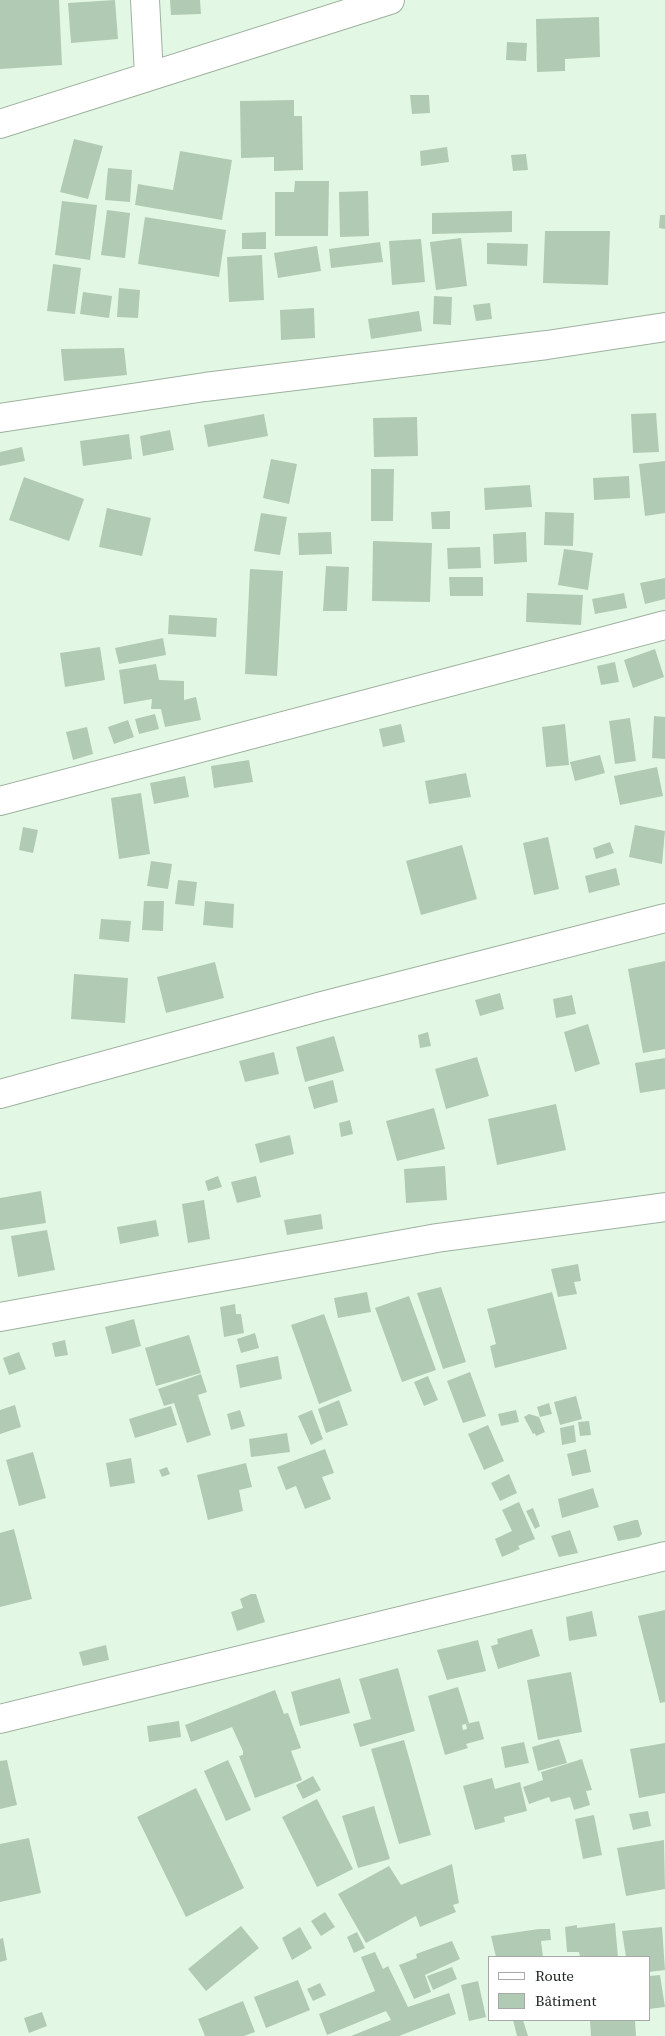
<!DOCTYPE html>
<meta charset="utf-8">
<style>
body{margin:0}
#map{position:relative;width:665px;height:2036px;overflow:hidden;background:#e3f8e4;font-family:"Source Serif 4",serif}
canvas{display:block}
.legend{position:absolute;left:488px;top:1956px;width:162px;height:65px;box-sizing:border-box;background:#fff;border:1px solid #a6a9a6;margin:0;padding:6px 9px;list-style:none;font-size:15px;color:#202720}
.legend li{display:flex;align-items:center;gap:10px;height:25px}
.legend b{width:25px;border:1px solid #a6a9a6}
</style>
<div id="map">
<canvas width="665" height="2036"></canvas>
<ul class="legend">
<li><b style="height:6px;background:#fff"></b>Route</li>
<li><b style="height:14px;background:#b1cab3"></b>Bâtiment</li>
</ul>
</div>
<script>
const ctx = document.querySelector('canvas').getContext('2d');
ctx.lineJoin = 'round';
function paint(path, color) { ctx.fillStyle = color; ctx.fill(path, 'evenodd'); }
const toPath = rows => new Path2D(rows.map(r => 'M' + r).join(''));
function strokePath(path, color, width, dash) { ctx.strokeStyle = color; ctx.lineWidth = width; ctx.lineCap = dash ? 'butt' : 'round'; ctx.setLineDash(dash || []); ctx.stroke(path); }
paint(toPath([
 [0,0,59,0,62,65,0,69],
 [115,0,118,39,71,43,68,3],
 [170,0,200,0,201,14,171,15],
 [599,17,600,57,565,59,565,71,537,72,536,19],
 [507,42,527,43,526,61,506,60],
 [410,95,429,95,430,113,412,114],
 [294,100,294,116,302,116,303,170,274,171,274,157,241,158,240,101],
 [74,139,103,146,88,199,60,192],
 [447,147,449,162,421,166,420,151],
 [180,151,232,160,222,220,135,205,138,184,173,190],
 [526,154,528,170,513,171,511,155],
 [108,168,132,170,130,202,105,200],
 [295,181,329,181,328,236,275,236,275,192,294,192],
 [368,191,369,236,340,237,339,192],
 [62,201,97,205,90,260,55,255],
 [107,210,130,213,125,258,101,255],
 [512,211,512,232,432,234,432,213],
 [660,215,665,215,665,229,659,228],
 [145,217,226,230,219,277,138,264],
 [545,231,610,231,608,285,543,283],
 [266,232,266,249,242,249,242,233],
 [461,238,467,286,436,290,430,242],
 [421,239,425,282,392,285,389,241],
 [380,242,383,262,331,268,329,249],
 [487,243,528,244,527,266,487,264],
 [317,246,321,271,278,278,274,253],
 [262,255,264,300,229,302,227,257],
 [53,264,81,268,75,314,47,311],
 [119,288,140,290,138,318,117,317],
 [83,292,112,296,109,318,80,314],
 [434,296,452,297,451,325,433,324],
 [490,303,492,319,476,321,473,305],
 [314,308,315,338,281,340,280,310],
 [419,311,422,331,371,339,368,319],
 [124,348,127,375,64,381,61,349],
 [656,413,659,452,633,453,631,414],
 [264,414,268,436,208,447,204,425],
 [417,417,418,456,374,457,373,418],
 [170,430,174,450,143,456,140,436],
 [129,434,132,459,83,466,80,441],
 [22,447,25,461,0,466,0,452],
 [271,459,297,464,289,504,263,498],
 [665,461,665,513,645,516,639,464],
 [371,469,394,469,393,521,371,521],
 [629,476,630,498,594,500,593,478],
 [24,477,84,499,69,541,9,520],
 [530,485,532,507,485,510,484,488],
 [107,508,151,518,142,556,99,547],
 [450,511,450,529,432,529,431,512],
 [545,512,574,513,573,546,544,545],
 [261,513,287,517,280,555,254,551],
 [331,532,332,554,299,555,298,533],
 [526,532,527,562,494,564,493,534],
 [373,541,432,543,430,602,372,601],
 [480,547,481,568,448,569,447,548],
 [564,549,593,553,588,590,558,585],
 [326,566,349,567,347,611,323,611],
 [250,569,283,571,277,676,245,674],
 [449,577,483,577,483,596,450,596],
 [665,578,665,599,645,604,640,583],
 [527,593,583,595,581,625,526,622],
 [624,593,627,608,595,614,592,599],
 [169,615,217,618,216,637,168,634],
 [163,638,166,655,119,664,115,648],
 [100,647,105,680,65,687,60,653],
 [655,649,664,677,633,688,624,660],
 [615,662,619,682,601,685,597,666],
 [156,664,159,680,184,681,184,700,196,697,201,720,165,727,161,709,151,709,152,699,124,704,119,670],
 [155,714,159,729,139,734,135,719],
 [654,716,665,717,665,759,652,758],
 [630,718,636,761,615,764,609,721],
 [128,720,134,737,114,744,108,727],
 [401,724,405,742,383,747,379,729],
 [565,724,569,765,546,767,542,727],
 [87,727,93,754,73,760,66,732],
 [600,755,605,773,575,781,570,762],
 [249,760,253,782,214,788,211,766],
 [657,767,663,796,620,805,614,776],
 [466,773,471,797,429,804,425,781],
 [185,776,189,797,154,804,150,783],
 [141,793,150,854,119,859,111,798],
 [635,825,665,831,662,864,629,857],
 [23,827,38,830,33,853,19,850],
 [548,837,559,889,534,895,523,843],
 [610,842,614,853,596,859,593,848],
 [462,845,477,899,421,915,406,861],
 [151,861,172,864,168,889,147,886],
 [616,868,620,885,589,893,585,876],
 [178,880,197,882,194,906,175,904],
 [144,901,164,901,163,931,142,930],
 [205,901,234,904,233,928,203,925],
 [101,919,131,921,129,942,99,939],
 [665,961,665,1049,643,1053,628,969],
 [215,962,224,998,166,1013,157,977],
 [74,974,128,978,125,1023,71,1019],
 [500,993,504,1009,480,1016,475,1000],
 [572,995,576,1014,556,1018,553,999],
 [588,1024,600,1064,575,1072,564,1032],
 [428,1032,431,1046,420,1048,418,1035],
 [334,1036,344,1071,305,1082,296,1047],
 [274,1052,279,1074,245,1082,239,1061],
 [477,1057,489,1096,446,1109,435,1069],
 [665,1058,665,1089,640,1093,635,1063],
 [333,1080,338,1102,314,1109,308,1087],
 [556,1104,566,1150,497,1165,488,1119],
 [434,1108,445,1149,397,1161,386,1121],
 [350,1120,353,1134,341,1137,339,1123],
 [290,1135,294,1154,260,1163,255,1144],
 [445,1166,447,1200,406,1203,404,1169],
 [218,1176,222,1187,208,1191,205,1181],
 [256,1176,261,1197,237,1203,231,1182],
 [41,1191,46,1223,0,1230,0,1198],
 [204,1200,210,1239,188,1243,182,1204],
 [321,1214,323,1229,287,1235,284,1220],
 [156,1220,159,1236,120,1244,117,1227],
 [47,1230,55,1270,18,1277,11,1236],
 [578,1264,581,1281,574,1282,577,1294,558,1297,551,1269],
 [441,1287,466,1362,443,1369,417,1293],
 [367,1292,371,1312,338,1318,334,1298],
 [552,1292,567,1349,495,1368,490,1346,496,1344,487,1309],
 [409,1296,436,1370,402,1382,375,1308],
 [235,1304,236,1314,241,1314,244,1333,224,1337,220,1307],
 [324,1314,352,1391,319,1404,291,1325],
 [134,1319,141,1346,112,1354,105,1327],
 [255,1333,259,1348,241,1353,237,1339],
 [189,1335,201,1373,156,1386,145,1348],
 [65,1340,68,1355,55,1357,52,1343],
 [19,1352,26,1369,9,1375,3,1358],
 [278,1356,282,1379,240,1388,236,1365],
 [470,1372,486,1416,463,1423,447,1381],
 [201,1374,207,1392,198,1395,211,1435,187,1443,174,1403,164,1406,158,1389],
 [428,1376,438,1400,424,1406,414,1382],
 [576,1396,582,1419,560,1425,554,1402],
 [339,1400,348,1425,326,1433,318,1409],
 [549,1403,552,1414,540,1417,537,1407],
 [15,1405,21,1427,0,1434,0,1410],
 [171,1406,177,1425,135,1438,129,1419],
 [240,1410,245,1426,231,1430,227,1414],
 [312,1410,323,1439,311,1445,298,1416],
 [516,1410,519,1422,501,1426,498,1414],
 [529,1414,539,1417,545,1432,536,1436,535,1433,533,1434,524,1417],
 [589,1421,591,1435,580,1436,578,1422],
 [488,1425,504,1461,484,1470,468,1434],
 [574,1425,576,1442,562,1445,560,1428],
 [287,1433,290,1452,251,1457,249,1439],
 [325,1449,334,1473,322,1477,331,1499,305,1509,296,1486,286,1490,277,1467],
 [586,1449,591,1472,572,1476,567,1454],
 [33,1452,46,1498,19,1506,6,1460],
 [131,1458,135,1483,110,1487,106,1463],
 [246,1463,252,1487,239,1490,243,1511,208,1520,197,1475],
 [167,1467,170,1474,162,1477,159,1470],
 [509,1474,517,1493,500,1501,491,1483],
 [593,1488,599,1507,562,1518,558,1499],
 [519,1502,535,1539,518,1546,520,1549,502,1557,495,1539,512,1531,502,1510],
 [533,1508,540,1526,535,1529,526,1511],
 [635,1520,638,1520,642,1534,639,1537,618,1541,613,1526],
 [14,1529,32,1599,0,1607,0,1533],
 [570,1530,578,1553,559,1557,551,1536],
 [251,1594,256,1594,265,1622,237,1631,231,1612,243,1608,240,1599],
 [665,1610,665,1702,660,1703,638,1616],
 [592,1611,597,1636,569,1641,566,1617],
 [532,1629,540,1656,498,1669,491,1646,498,1644,497,1639],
 [478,1640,486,1671,447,1680,437,1650],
 [106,1645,109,1660,83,1666,79,1652],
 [398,1668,415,1731,360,1747,353,1724,371,1719,359,1679],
 [571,1672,582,1732,538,1740,527,1680],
 [340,1678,350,1713,300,1726,291,1692],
 [458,1687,469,1723,462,1725,463,1730,467,1729,466,1724,479,1721,484,1739,466,1744,468,1748,445,1755,428,1696],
 [275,1690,284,1714,288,1713,301,1748,291,1751,302,1780,255,1798,239,1756,243,1755,243,1751,232,1727,191,1742,185,1725],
 [179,1721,181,1737,149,1742,147,1726],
 [559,1739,567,1763,538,1771,532,1747],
 [404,1740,431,1835,399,1844,371,1749],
 [524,1742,529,1763,505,1768,501,1747],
 [665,1743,665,1793,639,1798,630,1749],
 [582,1759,592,1790,586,1791,590,1805,574,1810,570,1797,551,1802,549,1797,529,1804,523,1787,543,1780,541,1772],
 [7,1760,17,1805,0,1809,0,1761],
 [228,1760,251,1810,226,1821,204,1771],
 [313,1776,321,1790,303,1799,296,1785],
 [492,1778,495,1789,520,1782,527,1811,504,1817,505,1822,475,1830,463,1786],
 [196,1788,244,1888,186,1917,137,1817],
 [317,1799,353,1869,317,1887,282,1817],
 [374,1806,390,1859,358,1868,342,1816],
 [648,1811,651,1826,633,1830,629,1814],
 [594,1815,602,1855,583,1859,575,1819],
 [29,1838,41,1893,0,1902,0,1844],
 [664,1840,665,1889,626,1896,617,1848],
 [452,1864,459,1903,453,1905,456,1912,420,1927,416,1916,366,1943,338,1894,389,1866,401,1885],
 [325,1912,335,1927,321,1936,311,1921],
 [615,1923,618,1957,580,1957,579,1952,567,1952,565,1927,577,1925,577,1928],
 [241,1926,259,1948,206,1991,188,1969],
 [300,1927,312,1948,292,1960,282,1938],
 [662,1927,665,1970,649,1972,649,1957,626,1957,622,1931],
 [539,1929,550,1929,551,1940,541,1941,543,1957,496,1957,491,1936],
 [357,1932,365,1948,354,1953,347,1937],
 [3,1938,7,1960,0,1962,0,1939],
 [452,1941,460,1959,425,1975,431,1992,414,1999,399,1965,417,1958,416,1954],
 [375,1952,383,1969,388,1966,408,2007,449,1993,456,2014,399,2036,351,2036,391,2020,386,2011,327,2035,319,2014,375,1991,361,1957],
 [452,1967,457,1979,433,1990,427,1976],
 [660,1975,665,2007,649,2009,649,1976],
 [298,1980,310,2010,266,2028,254,1997],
 [478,1981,486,2017,469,2021,461,1985],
 [320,1983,326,1995,313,2001,307,1989],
 [243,2001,255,2032,244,2036,205,2036,198,2019],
 [42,2012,47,2026,29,2033,24,2018],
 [513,2020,523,2020,528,2036,517,2036],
 [590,2020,635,2020,636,2036,591,2036]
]), '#b1cab3');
const street = toPath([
 [145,0,149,75],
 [0,124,390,0],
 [0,418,205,387,547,345,665,327],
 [0,801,665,625],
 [0,1094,322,1006,665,918],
 [0,1317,437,1238,665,1207],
 [0,1719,665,1556]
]);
strokePath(street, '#9db19f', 30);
strokePath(street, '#fff', 28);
</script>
